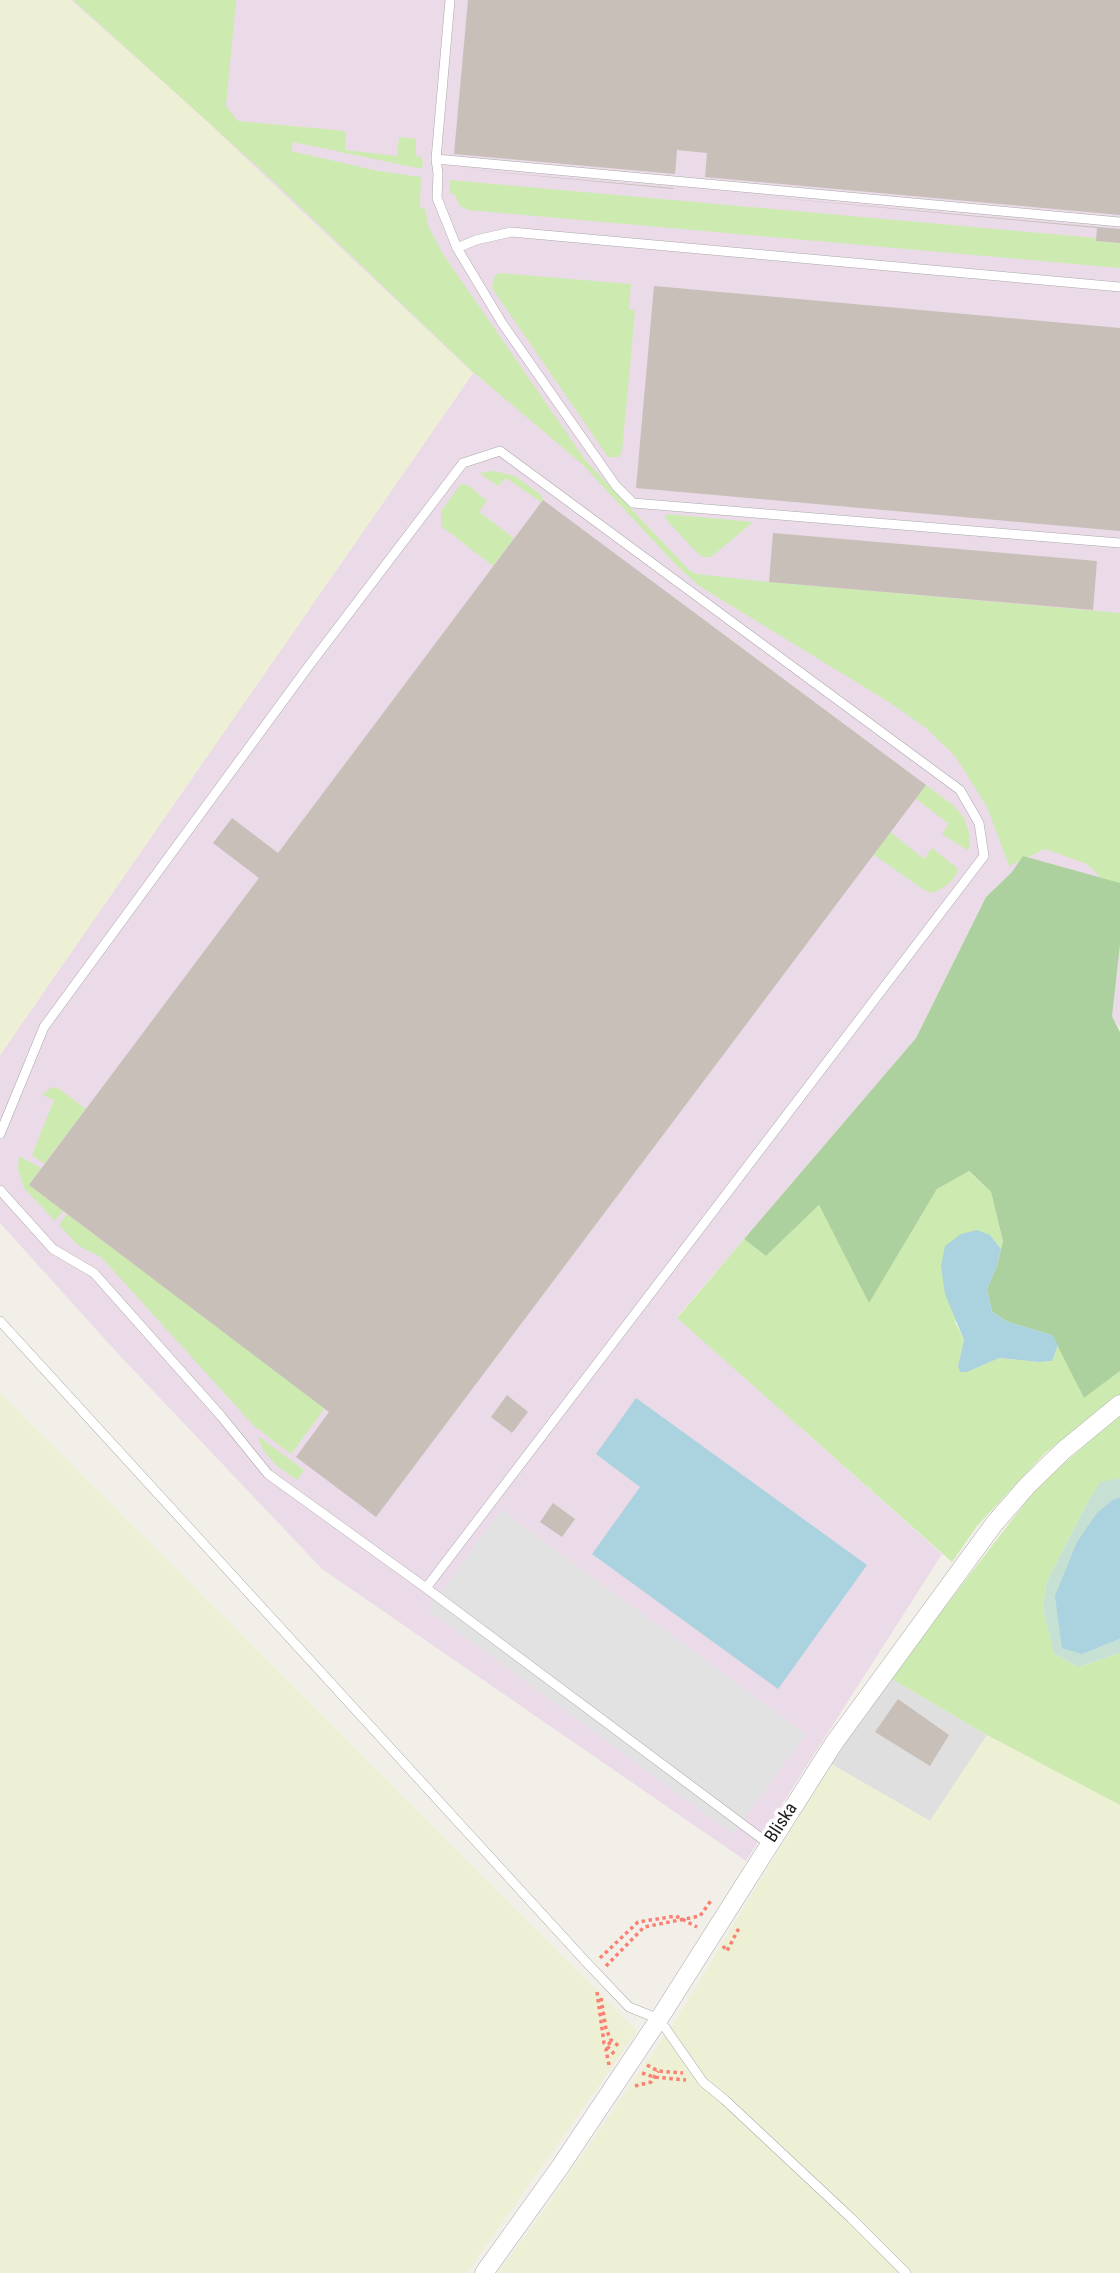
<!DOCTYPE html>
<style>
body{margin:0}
canvas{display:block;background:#f2efe9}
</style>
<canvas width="1120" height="2273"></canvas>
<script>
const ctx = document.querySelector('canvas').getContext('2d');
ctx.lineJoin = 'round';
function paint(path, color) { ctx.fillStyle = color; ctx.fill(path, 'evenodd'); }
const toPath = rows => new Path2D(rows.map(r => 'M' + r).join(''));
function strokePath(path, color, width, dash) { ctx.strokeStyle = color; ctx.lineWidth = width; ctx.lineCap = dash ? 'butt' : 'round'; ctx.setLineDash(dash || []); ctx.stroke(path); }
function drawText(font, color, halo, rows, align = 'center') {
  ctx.font = font + ' "Roboto Condensed",sans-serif'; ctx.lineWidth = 7; ctx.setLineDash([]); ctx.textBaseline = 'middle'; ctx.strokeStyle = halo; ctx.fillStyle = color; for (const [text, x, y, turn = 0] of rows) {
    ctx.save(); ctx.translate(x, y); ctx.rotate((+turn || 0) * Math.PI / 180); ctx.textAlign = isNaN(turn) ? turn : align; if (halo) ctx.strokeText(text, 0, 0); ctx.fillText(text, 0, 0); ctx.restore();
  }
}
paint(toPath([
 [890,1678,987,1735,930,1821,831,1764]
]), '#e0dfdf');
paint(toPath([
 [71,0,1120,0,1120,1028,1011,873,986,897,916,1038,677,1317,942,1554,746,1861,322,1569,121,1357,0,1223,0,1055,473,373,202,117]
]), '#ebdbe8');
paint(toPath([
 [0,0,71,0,202,117,473,373,0,1055],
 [0,1393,637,2031,467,2273,0,2273],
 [987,1735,1120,1805,1120,2273,497,2273,536,2222,677,2018,831,1764,930,1821]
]), '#eef0d5');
paint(toPath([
 [73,0,236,0,226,106,238,121,346,131,345,150,397,156,399,137,416,139,416,156,421,157,423,161,422,169,293,142,291,151,378,171,421,177,420,207,425,209,429,228,443,254,586,461,689,570,696,574,769,582,1120,613,1120,897,1087,864,1045,849,1009,866,987,807,955,756,926,728,892,704,699,586,676,565,582,464,472,371,270,178],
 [450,180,1096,238,1097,241,1120,243,1120,268,468,210,460,206,454,194,449,193],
 [499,273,631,284,629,309,635,311,622,452,619,457,608,457,492,288,494,277],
 [494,471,515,476,541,495,543,500,541,502,506,478,498,486,479,473],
 [461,484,468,485,487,501,479,512,514,538,493,566,441,526,441,511],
 [667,514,753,522,711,557,703,557,696,552,665,518],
 [926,785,954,806,964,818,969,833,970,847,967,850,942,834,949,824,915,798],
 [890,832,924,859,932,848,957,868,957,873,949,884,933,893,924,890,873,854],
 [52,1087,58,1088,86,1109,44,1164,32,1155,54,1100,42,1095],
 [19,1156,41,1168,29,1185,63,1211,55,1221,24,1188,18,1169],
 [968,1171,991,1192,1003,1241,1001,1249,990,1235,955,1322,964,1340,958,1366,967,1372,998,1358,1039,1362,1052,1361,1058,1345,1084,1398,1120,1371,1120,1395,1045,1453,977,1526,952,1562,677,1318,744,1239,766,1256,819,1205,869,1302,937,1189],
 [67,1214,325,1408,291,1454,254,1426,101,1257,79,1246,59,1225],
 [1120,1415,1120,1478,1100,1483,1086,1505,1047,1581,1043,1608,1054,1654,1079,1667,1120,1653,1120,1805,987,1735,890,1678,1039,1485],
 [258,1436,304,1470,297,1480,277,1466,263,1450]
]), '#cdebb0');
paint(toPath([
 [1023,856,1120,883,1120,944,1112,1016,1120,1032,1120,1371,1084,1398,1052,1335,1008,1322,992,1312,987,1289,997,1266,1003,1241,991,1192,969,1171,937,1189,869,1303,819,1205,766,1256,744,1239,916,1038,986,897,1012,872]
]), '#add19e');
paint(toPath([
 [1120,1478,1120,1497,1113,1500,1082,1654,1120,1639,1120,1653,1079,1667,1054,1654,1043,1608,1047,1581,1086,1505,1100,1482]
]), '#c6e0d4');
paint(toPath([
 [501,1510,806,1734,733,1834,428,1610]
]), '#e2e2e2');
paint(toPath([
 [977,1230,990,1235,1001,1249,997,1266,987,1289,992,1312,1008,1322,1052,1335,1058,1345,1052,1361,1039,1362,999,1358,967,1372,960,1372,958,1366,964,1340,945,1294,941,1266,945,1246,961,1234],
 [636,1398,867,1565,778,1689,592,1554,640,1487,596,1454],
 [1120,1497,1120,1639,1082,1654,1062,1648,1055,1596,1077,1542,1097,1513,1113,1500]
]), '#aad3df');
paint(toPath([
 [468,0,1120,0,1120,215,705,177,707,153,677,150,675,174,454,154],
 [453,168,674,188,673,189],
 [704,191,1120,229,1120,243,1096,241,1097,228],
 [654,286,1120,328,1120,531,636,488],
 [543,500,926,785,376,1517,296,1457,329,1412,29,1185,259,878,213,843,232,818,278,853],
 [773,533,1097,561,1093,610,769,582],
 [507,1395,528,1412,512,1433,491,1417],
 [553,1503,575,1519,562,1537,540,1522],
 [898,1699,949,1735,930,1766,875,1732]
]), '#c7bfb8');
const service = toPath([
 [450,0,436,159,438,174,437,198,457,248,502,323,616,486,633,503,1120,543],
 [436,159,1120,222],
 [457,248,476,240,511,232,1120,287],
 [0,1134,44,1027,308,667,463,463,500,451,960,790,979,823,984,856,426,1588],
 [0,1190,53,1249,94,1273,221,1416,268,1474,426,1588,769,1844],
 [0,1321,587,1963,629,2007,659,2019,703,2082,725,2100,851,2218,906,2273]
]);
const minor = toPath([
 [484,2273,560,2167,659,2019,834,1743,994,1524,1027,1486,1064,1450,1120,1404]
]);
strokePath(service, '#a9a9a9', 10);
strokePath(minor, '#a9a9a9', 19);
strokePath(toPath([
 [723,1946,727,1951,740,1926],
 [600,1958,638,1922,676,1916,697,1927],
 [606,1966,644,1927,700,1916,712,1899],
 [597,1992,604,2043,616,2056],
 [601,1998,606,2029,611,2040,620,2047],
 [609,2065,606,2050,611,2040],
 [647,2065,658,2071,683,2073],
 [642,2073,654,2077,686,2080],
 [635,2086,651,2082,658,2071]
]), '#fa8072', 3.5, [3.5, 3.5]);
strokePath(service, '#fff', 9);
strokePath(minor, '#fff', 18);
drawText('18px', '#222', '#fff', [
 ["Bliska",782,1823,-57]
]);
</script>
